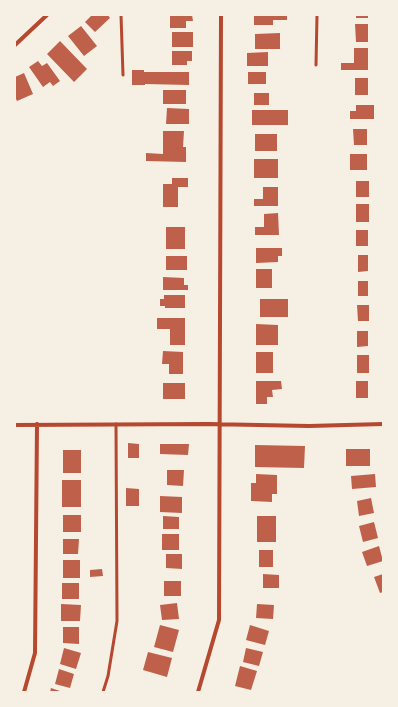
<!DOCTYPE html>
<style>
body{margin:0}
#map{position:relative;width:398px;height:707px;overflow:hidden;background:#f6efe4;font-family:"PT Sans Narrow",sans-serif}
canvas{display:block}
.frame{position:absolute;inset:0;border:16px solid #f6efe4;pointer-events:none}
</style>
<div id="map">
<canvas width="398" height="707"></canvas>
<div class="frame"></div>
</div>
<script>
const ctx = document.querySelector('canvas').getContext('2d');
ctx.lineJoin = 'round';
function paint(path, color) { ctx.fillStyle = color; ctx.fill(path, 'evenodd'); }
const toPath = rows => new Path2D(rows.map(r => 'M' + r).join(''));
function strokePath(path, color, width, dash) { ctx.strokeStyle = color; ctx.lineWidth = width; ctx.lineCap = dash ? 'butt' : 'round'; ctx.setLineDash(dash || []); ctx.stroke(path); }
paint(toPath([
 [90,15,108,15,110,18,95,32,85,22,91,16],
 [170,15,192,15,193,21,186,21,186,28,170,28],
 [254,15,287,15,287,20,273,20,273,25,254,25],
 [356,15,368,15,368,18,356,18],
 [355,24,368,24,368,42,356,42],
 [81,26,97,46,84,56,68,36],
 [172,32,193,32,193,47,172,47],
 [280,33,280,49,255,49,255,34],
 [60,41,87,69,74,82,47,54],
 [354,48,368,48,368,70,341,70,341,63,354,63],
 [172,51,192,51,192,61,187,61,187,65,172,65],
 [268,52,268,66,247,66,247,53],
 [38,61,42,66,47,63,60,81,53,86,50,82,43,87,29,67],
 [132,70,144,70,144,72,189,72,189,85,145,84,145,85,132,85],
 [248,72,266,72,266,84,248,84],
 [24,73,33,94,17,101,15,97,15,77],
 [355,78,368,78,368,95,355,95],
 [163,90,186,90,186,104,163,104],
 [254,93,269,93,269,105,254,105],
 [356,105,374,105,374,119,350,119,350,111,356,111],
 [167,108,189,109,189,124,166,124],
 [252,110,288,110,288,125,252,125],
 [353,129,367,129,367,145,354,145],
 [163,131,184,131,183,147,186,147,186,162,146,161,146,153,163,154],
 [255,134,277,134,277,151,255,151],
 [350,154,367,154,367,170,350,170],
 [254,159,278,159,278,178,254,178],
 [172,178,188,178,188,187,178,187,178,207,163,207,163,184,172,184],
 [356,181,369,181,369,197,356,197],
 [263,187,278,187,278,206,254,206,254,199,263,199],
 [356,204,369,204,369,222,356,222],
 [278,213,279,235,255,235,255,227,264,227,264,214],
 [166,227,185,227,185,249,166,249],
 [356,230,368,230,368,246,356,246],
 [256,248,282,248,282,256,278,256,278,262,256,263],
 [358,255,368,255,368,271,358,272],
 [166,256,187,256,187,270,166,270],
 [256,269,272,269,272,288,256,288],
 [163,277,184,278,184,285,188,285,188,290,163,290],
 [358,281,368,281,368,296,358,296],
 [164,295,185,295,185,308,165,308,165,306,160,306,160,299,164,299],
 [260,299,288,299,288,317,260,317],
 [357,305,369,305,369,321,358,321],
 [157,318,185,318,185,345,170,345,170,329,157,329],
 [256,324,278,325,278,345,256,345],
 [357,331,368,331,368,346,357,347],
 [163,351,183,352,183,374,169,374,169,364,162,364],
 [256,352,273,352,273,373,256,373],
 [357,355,369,355,369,373,357,373],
 [256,381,281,381,282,389,272,390,273,397,267,397,267,404,256,404],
 [356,381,368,381,368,398,356,398],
 [163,383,185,383,185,399,163,399],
 [128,443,139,444,139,458,128,458],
 [160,444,189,444,188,455,160,454],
 [255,445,305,446,304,468,255,467],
 [346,449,370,449,370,466,346,466],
 [63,450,81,450,81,473,63,473],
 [167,470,184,470,183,486,167,485],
 [256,474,277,475,277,494,272,494,272,502,251,501,251,483,256,483],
 [375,474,376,487,352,489,351,476],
 [62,480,81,480,81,507,62,507],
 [126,488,139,489,139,506,126,506],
 [160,496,182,497,182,513,160,512],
 [371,498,374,513,359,516,357,501],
 [63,515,81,515,81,532,63,532],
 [163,516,179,517,179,529,163,529],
 [257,516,276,516,276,542,257,542],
 [374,522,378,538,363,542,359,526],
 [162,534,179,534,179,550,162,550],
 [63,539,79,539,78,554,63,554],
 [379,546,383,561,367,566,362,552],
 [259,550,273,550,273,567,259,567],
 [166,554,182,554,182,569,166,568],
 [63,560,80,560,80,578,63,578],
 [102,569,103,576,90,577,90,570],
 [263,574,279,575,279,588,263,588],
 [383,574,383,592,380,593,374,577],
 [164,581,181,581,181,596,164,596],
 [62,583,79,583,79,599,62,599],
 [177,603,179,619,162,620,160,605],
 [61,604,81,605,80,621,61,621],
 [257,604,274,605,273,619,256,618],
 [160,625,179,630,173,652,154,647],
 [250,625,269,631,265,645,246,640],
 [63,627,79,627,79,644,63,643],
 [64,648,81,653,76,669,60,664],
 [246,648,263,652,259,666,243,662],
 [148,652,172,658,167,677,143,670],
 [240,666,257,671,251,690,235,686],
 [59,669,74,674,70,688,55,684],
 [51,688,63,692,50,692]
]), '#bf614a');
strokePath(toPath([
 [121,15,123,75],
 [316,65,317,15],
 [103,692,108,676,117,621,116,424]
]), '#b5482f', 3);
strokePath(toPath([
 [15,45,47,15],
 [15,425,208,424,309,426,383,424],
 [24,692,35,653,37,424],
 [198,692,219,620,221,15]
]), '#b5482f', 4);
</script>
